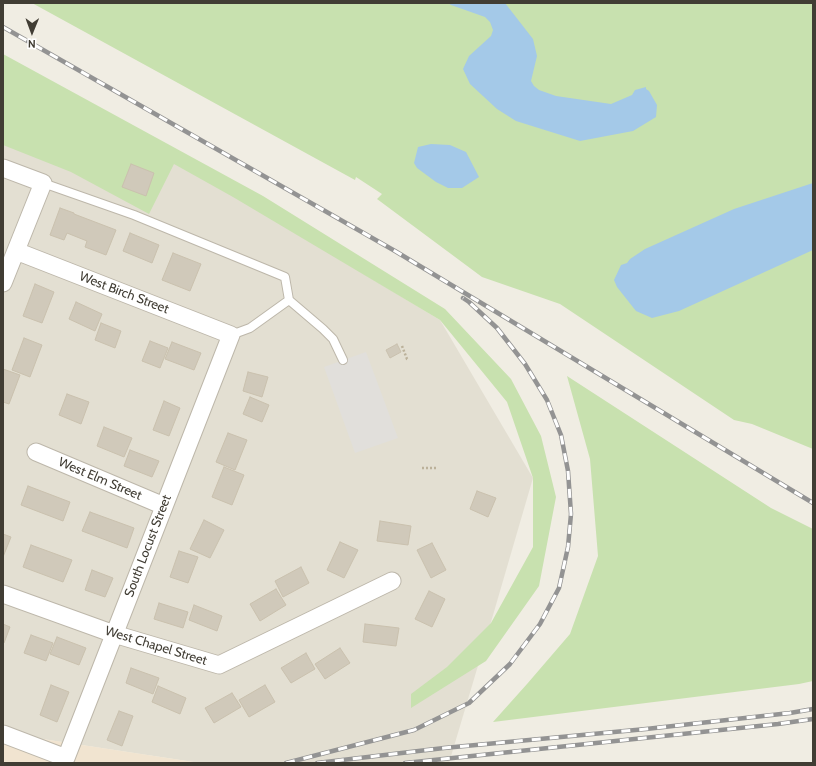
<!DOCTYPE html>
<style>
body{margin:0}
#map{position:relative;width:816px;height:766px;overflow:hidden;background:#f0ede3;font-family:Cabin,sans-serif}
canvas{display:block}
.frame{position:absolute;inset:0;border:4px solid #413d34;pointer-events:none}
.north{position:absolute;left:12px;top:12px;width:40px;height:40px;-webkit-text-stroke:3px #fff;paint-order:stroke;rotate:181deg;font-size:11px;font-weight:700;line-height:16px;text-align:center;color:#413d34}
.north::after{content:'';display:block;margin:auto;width:14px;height:18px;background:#413d34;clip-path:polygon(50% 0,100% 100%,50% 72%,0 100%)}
</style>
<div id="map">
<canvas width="816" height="766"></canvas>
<div class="frame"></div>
<div class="north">N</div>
</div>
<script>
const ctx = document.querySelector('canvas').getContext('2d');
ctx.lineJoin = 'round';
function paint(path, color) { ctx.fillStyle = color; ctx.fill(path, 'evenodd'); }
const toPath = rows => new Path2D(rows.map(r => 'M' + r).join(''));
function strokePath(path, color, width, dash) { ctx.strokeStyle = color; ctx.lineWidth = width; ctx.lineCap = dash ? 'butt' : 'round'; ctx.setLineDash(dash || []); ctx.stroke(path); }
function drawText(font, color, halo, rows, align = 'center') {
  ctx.font = font + ' Cabin,sans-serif'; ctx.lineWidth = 3; ctx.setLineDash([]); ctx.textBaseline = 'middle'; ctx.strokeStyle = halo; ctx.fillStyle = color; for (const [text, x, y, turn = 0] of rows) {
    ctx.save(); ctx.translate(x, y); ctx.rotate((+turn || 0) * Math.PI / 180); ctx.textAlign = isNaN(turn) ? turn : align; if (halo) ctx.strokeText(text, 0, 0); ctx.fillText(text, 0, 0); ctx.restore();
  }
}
paint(toPath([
 [3,56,440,320,533,478,491,622,449,763,200,763,3,733]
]), '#e3dfd2');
paint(toPath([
 [3,733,200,763,3,763]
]), '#f1e4d0');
paint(toPath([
 [32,3,813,3,813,449,752,424,734,420,560,304,482,277,377,199,382,194,356,177,355,180],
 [3,54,263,196,445,309,511,379,541,436,556,497,539,586,486,661,411,708,411,694,447,667,491,623,533,547,533,478,507,402,440,320,233,197,174,164,149,214,71,172,3,145],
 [567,376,771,508,813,529,813,681,799,684,493,722,527,684,570,634,598,556,590,459]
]), '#c8e1af');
paint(toPath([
 [366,352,398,438,355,453,324,367]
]), '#e1dfdb');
paint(toPath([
 [448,3,505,3,533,39,537,56,531,81,534,86,539,90,556,96,611,104,632,95,635,90,646,87,646,89,649,91,657,105,656,117,633,131,580,141,516,121,497,109,470,84,463,69,469,56,491,36,493,30,490,22,485,17,451,5],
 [431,144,450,145,466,152,479,177,462,188,448,188,436,182,417,168,414,163,418,147],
 [813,183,813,250,679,311,652,318,636,311,617,287,614,280,621,265,627,263,630,259,645,249,734,209]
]), '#a4c9e8');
const building = toPath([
 [131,164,154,173,146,196,122,187,131,164],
 [60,208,74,213,74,214,116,230,106,255,85,247,87,241,67,233,64,240,50,235,60,208],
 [130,233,159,245,152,263,123,251,130,233],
 [173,253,201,264,190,291,162,280,173,253],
 [35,284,54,292,42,323,23,316,35,284],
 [76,302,102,314,95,331,69,319,76,302],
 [101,323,121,331,115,348,95,340,101,323],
 [24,338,42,345,30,377,12,370,24,338],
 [150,341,168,348,160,368,142,361,150,341],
 [172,342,201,353,194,370,165,359,172,342],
 [397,344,401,352,390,358,386,350,397,344],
 [3,369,20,375,9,404,3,402,3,369],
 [248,372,268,377,262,397,243,391,248,372],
 [67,394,89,402,81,424,59,415,67,394],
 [250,397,269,405,262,422,243,414,250,397],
 [164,401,180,408,169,436,153,430,164,401],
 [104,427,132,438,124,457,97,446,104,427],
 [228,433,247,440,235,470,216,462,228,433],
 [130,450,159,461,152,477,124,466,130,450],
 [224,467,244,475,232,505,212,497,224,467],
 [28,486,70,502,63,521,21,505,28,486],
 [477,491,496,498,488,517,470,509,477,491],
 [90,512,134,528,127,548,82,531,90,512],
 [204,520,224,530,210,558,190,549,204,520],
 [380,521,411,526,408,545,377,541,380,521],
 [3,534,11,537,3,557,3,534],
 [340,542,358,550,344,578,327,570,340,542],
 [432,543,446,570,431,578,417,550,432,543],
 [31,545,72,560,63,582,23,567,31,545],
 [179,551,198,557,188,583,170,577,179,551],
 [301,567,309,583,283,597,275,581,301,567],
 [92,570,113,578,105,597,85,590,92,570],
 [276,589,286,605,260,621,250,604,276,589],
 [429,591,445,599,432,627,415,619,429,591],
 [159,603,188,612,183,628,154,619,159,603],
 [194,605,222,616,217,631,189,620,194,605],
 [3,624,10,627,4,643,3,643,3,624],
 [365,624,399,628,396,646,363,642,365,624],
 [31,635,53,643,46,661,24,653,31,635],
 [57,637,86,648,79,665,50,654,57,637],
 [340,648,350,663,325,679,315,664,340,648],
 [306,653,315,669,291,683,281,668,306,653],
 [131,668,159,678,153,694,126,683,131,668],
 [51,685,69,692,57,722,40,715,51,685],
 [265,685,275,702,249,717,239,700,265,685],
 [158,686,186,698,180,714,152,702,158,686],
 [232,693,241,707,214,723,205,708,232,693],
 [119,711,133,716,122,746,107,740,119,711]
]);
paint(building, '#d0c9ba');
strokePath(building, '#cac1ae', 1);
const service = toPath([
 [43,183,134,215,285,277,289,300,250,328,231,335],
 [289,300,323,329,333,339,343,360]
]);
const minor = toPath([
 [3,168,43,183,3,283],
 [36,452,164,506],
 [3,594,114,634,219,665,392,581],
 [3,734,66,758,231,335,16,251]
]);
strokePath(service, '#bdb7aa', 10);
strokePath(minor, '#bdb7aa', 19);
strokePath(toPath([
 [402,346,407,359,409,359],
 [422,468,438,468]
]), '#bbb19a', 2.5, [2, 2]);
strokePath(service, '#fff', 8);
strokePath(minor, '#fff', 17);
const rail = toPath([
 [3,27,395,251,813,503],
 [286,763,414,730,469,703,510,664,540,624,559,588,568,547,571,514,568,471,561,435,547,400,525,364,497,328,469,302,463,298],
 [317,763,444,748,646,729,790,713,813,709],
 [405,763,778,724,813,719]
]);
strokePath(rail, '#939393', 4.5);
strokePath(rail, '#fff', 3, [9]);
drawText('13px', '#413d34', '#fff', [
 ["West Birch Street",124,293,21],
 ["West Elm Street",100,479,23],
 ["South Locust Street",148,546,-69],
 ["West Chapel Street",156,646,17]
]);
</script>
